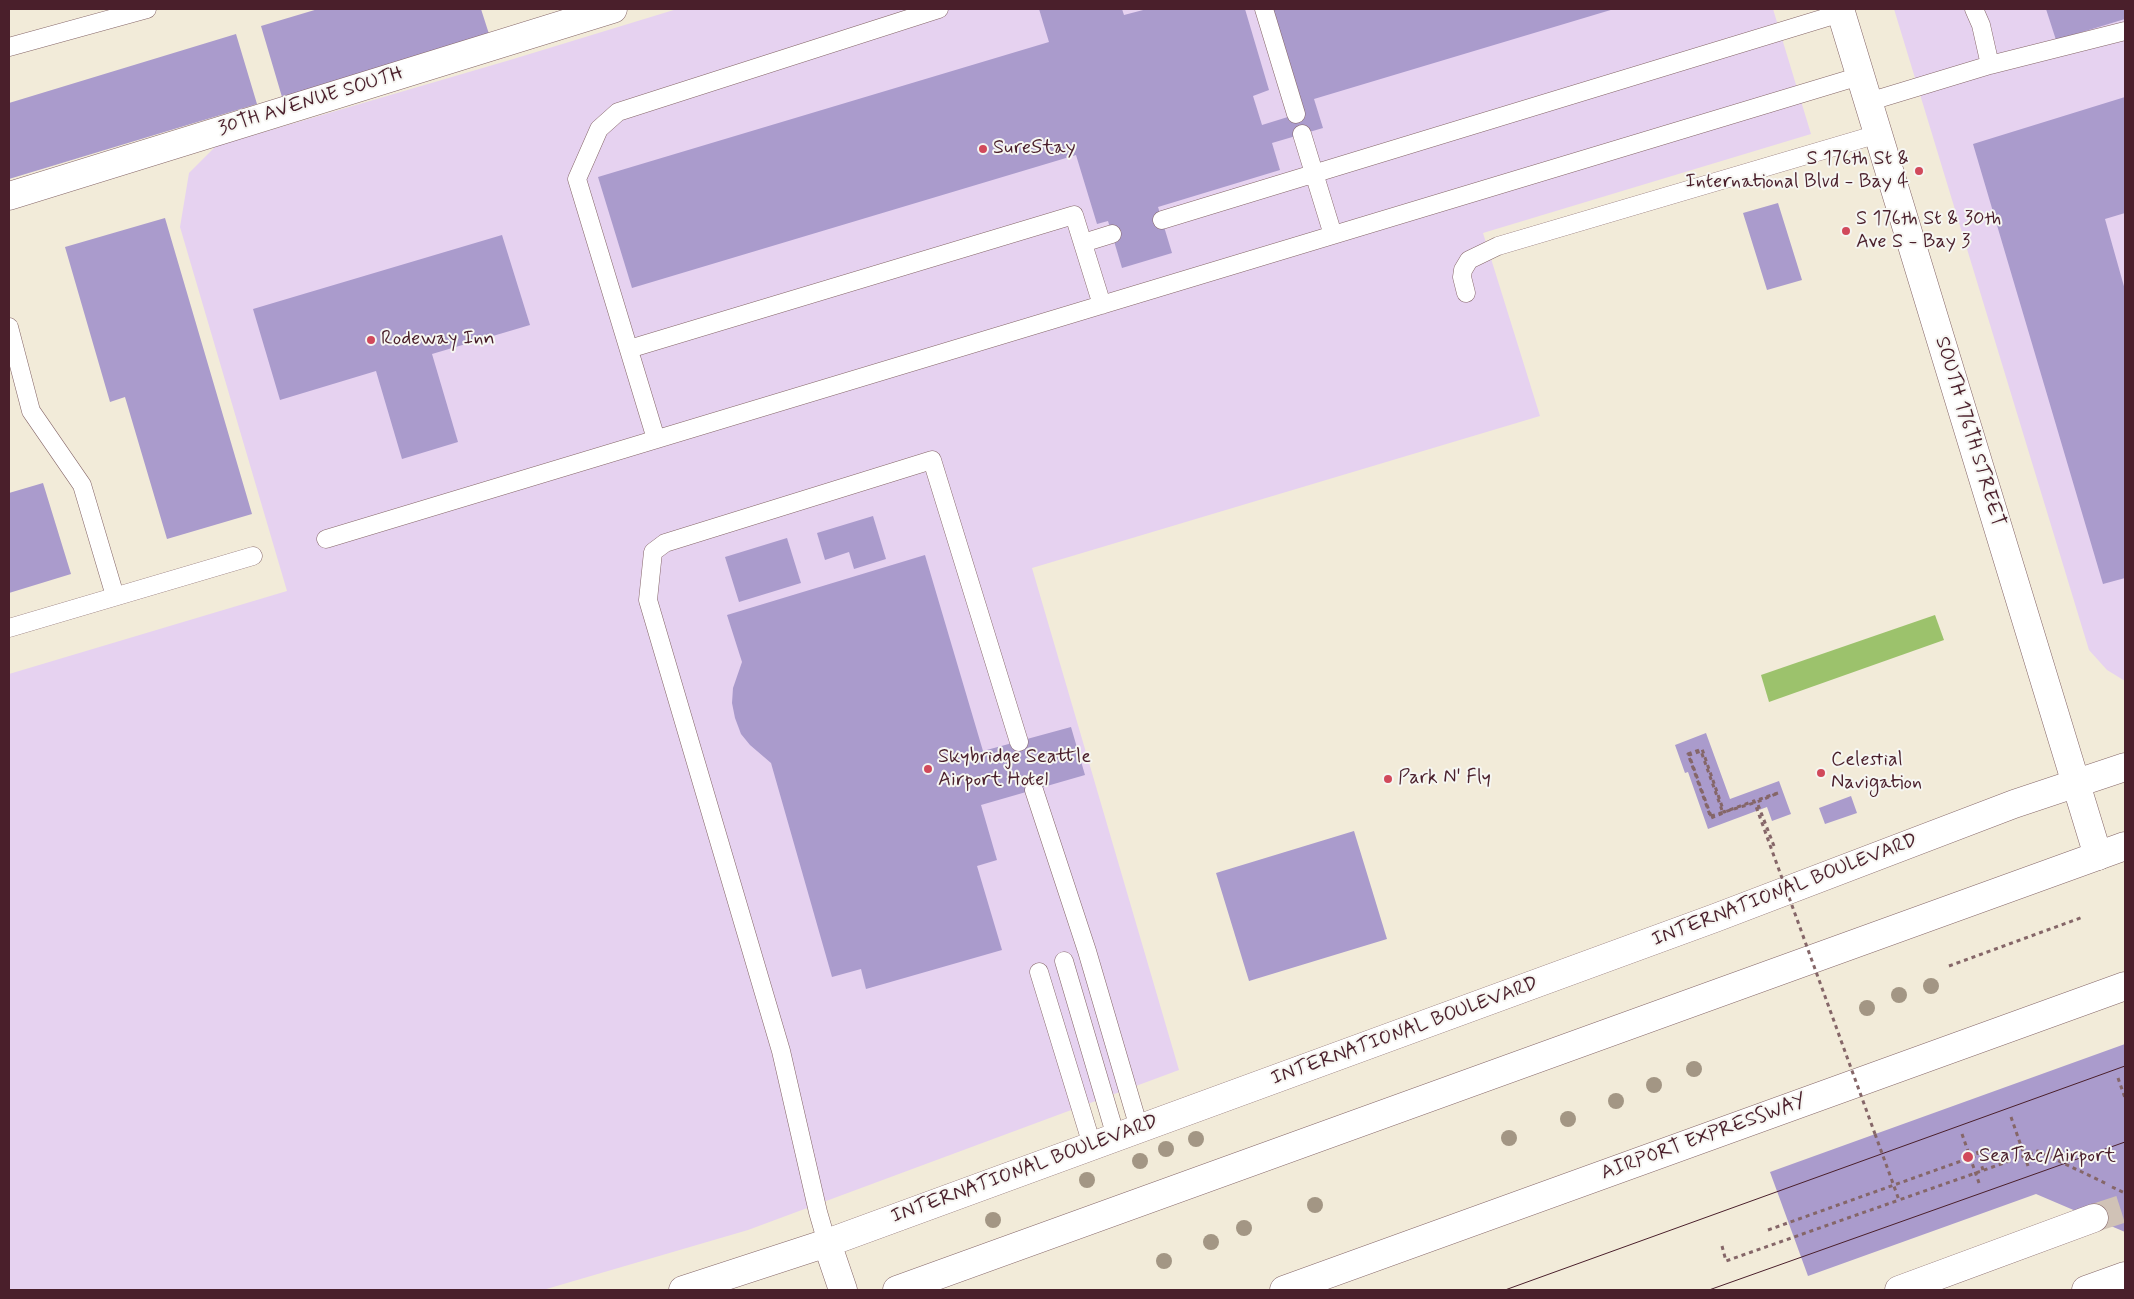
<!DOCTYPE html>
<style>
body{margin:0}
#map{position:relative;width:2134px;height:1299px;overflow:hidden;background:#f2ebd9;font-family:Mynerve,sans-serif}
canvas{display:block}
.frame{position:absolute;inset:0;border:10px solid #4a1f2b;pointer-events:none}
</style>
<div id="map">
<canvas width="2134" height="1299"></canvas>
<div class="frame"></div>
</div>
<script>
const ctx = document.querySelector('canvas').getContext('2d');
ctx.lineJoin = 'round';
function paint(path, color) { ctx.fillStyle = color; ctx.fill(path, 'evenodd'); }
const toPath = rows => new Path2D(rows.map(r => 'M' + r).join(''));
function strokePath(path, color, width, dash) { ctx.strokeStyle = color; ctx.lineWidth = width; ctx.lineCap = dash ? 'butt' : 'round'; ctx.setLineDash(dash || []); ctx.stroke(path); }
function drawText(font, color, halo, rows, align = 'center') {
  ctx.font = font + ' Mynerve,sans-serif'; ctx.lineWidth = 4; ctx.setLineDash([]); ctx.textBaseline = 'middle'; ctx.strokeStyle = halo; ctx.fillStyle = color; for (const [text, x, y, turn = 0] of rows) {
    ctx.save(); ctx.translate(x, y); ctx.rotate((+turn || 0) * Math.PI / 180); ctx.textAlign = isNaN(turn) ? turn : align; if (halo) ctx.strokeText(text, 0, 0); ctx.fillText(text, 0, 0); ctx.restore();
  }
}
paint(toPath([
 [677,9,1773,9,1811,134,1483,233,1540,416,1032,568,1179,1070,748,1230,543,1290,9,1290,9,674,287,591,180,227,189,173,216,146,510,60],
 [1894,9,2125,9,2125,681,2107,670,2089,650]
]), '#e6d2f0');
paint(toPath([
 [1935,615,1944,640,1769,702,1761,675]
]), '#9cc26c');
paint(toPath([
 [318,9,481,9,489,34,282,97,261,26],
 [1039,9,1122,9,1124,15,1147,9,1245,9,1269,90,1253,96,1262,125,1304,112,1273,9,1614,9,1314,99,1323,128,1272,143,1280,170,1158,207,1172,253,1122,268,1108,221,1097,224,1076,155,632,288,598,177,1049,42],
 [2046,9,2125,9,2125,19,2056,40],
 [236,34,257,104,9,179,9,103],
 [2125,97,2125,213,2105,219,2125,290,2125,578,2103,584,1973,144],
 [1778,203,1802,280,1767,290,1743,213],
 [165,218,252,514,167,539,125,397,110,402,65,247],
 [502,235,530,325,432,354,458,442,402,459,376,371,280,400,253,309],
 [43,483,71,574,9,593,9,493],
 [873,516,886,559,854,569,849,552,825,560,817,533],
 [787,538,801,583,739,602,725,557],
 [925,555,983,751,1071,727,1085,775,981,805,997,860,977,866,1002,950,866,989,861,969,832,977,771,763,750,745,741,734,735,718,732,703,733,688,742,662,727,615],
 [1706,733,1730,799,1779,781,1791,814,1772,821,1767,807,1708,829,1688,772,1685,773,1675,745],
 [1851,796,1857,813,1825,824,1819,808],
 [1354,831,1387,939,1249,981,1216,873],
 [2125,1044,2125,1232,2036,1194,1808,1276,1770,1172]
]), '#aa9bcc');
strokePath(toPath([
 [2094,1218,2125,1208]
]), '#d0c2b6', 28, [28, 14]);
const lane = toPath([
 [1264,9,1296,114],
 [1974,9,1981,25,1990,65],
 [9,47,147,9],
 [1868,102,1990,65,2125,31],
 [1302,134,1333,235],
 [1162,220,1841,13],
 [1083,243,1112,234],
 [1466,293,1462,277,1463,270,1469,260,1498,246,1878,134],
 [9,327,31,411,82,485,115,596],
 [629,349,1074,215,1102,305],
 [656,439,577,179,599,129,618,112,939,9],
 [326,539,1860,76],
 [9,628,253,556],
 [1034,790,1087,951,1139,1128],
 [1064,961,1116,1137],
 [1039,972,1092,1145],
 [827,1243,818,1212,781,1051,648,600,653,552,665,543,932,460,1019,742]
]);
const street = toPath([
 [9,196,613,9]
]);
const secondary = toPath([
 [1840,9,2098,856]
]);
const primary = toPath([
 [827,1243,843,1290],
 [683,1290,827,1243,1715,918,2014,804,2125,767],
 [897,1290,2125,846]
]);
const highway = toPath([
 [1284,1290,2125,986],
 [1899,1290,2094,1218],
 [2086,1290,2125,1276]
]);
strokePath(lane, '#856668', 19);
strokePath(street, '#856668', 29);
strokePath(secondary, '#856668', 29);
strokePath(primary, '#856668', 29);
strokePath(highway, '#856668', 29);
strokePath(toPath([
 [1711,816,1757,802],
 [1774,846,1757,802,1778,793],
 [1949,966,2083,917],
 [2118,1078,2125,1098],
 [2011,1117,2028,1166],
 [1875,1134,1899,1200,2038,1151,2107,1184],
 [1962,1134,1979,1183],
 [1977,1151,1983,1170],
 [2112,1187,2125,1193],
 [1768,1230,1978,1155],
 [1722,1246,1726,1261,1899,1200]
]), '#856668', 3, [4, 4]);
strokePath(lane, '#fff', 18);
strokePath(street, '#fff', 28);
strokePath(secondary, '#fff', 28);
strokePath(primary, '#fff', 28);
strokePath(highway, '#fff', 28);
strokePath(toPath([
 [1505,1290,2125,1066],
 [1709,1290,2125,1142]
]), '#4a1f2b', 1);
strokePath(toPath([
 [1778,793,1754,801,1875,1134],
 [1711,816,1689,755,1701,751,1723,813,1711,818,1688,754,1702,749,1724,812,1754,801]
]), '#856668', 3, [4, 4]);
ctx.fillStyle = '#a39684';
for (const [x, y] of [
 [1931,986],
 [1899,995],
 [1867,1008],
 [1694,1069],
 [1654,1085],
 [1616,1101],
 [1568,1119],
 [1509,1138],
 [1196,1139],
 [1166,1149],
 [1140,1161],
 [1087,1180],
 [1315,1205],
 [993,1220],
 [1244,1228],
 [1211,1242],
 [1164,1261]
]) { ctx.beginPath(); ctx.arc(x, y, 8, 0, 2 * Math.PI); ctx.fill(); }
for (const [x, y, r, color] of [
 [983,149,5,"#d1495b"],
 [1919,171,5,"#d1495b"],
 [1846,231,5,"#d1495b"],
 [371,340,5,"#d1495b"],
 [928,769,5,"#d1495b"],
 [1821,773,5,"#d1495b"],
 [1388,779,5,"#d1495b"],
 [1968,1157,6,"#d1495b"]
]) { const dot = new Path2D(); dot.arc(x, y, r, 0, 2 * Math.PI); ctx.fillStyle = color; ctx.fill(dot); strokePath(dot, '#f6f6f2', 2); }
drawText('20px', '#4a1f2b', '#f6f6f2', [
 ["30TH AVENUE SOUTH",311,102,-17],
 ["SOUTH 176TH STREET",1969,432,73],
 ["INTERNATIONAL BOULEVARD",1785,891,-21],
 ["INTERNATIONAL BOULEVARD",1405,1032,-20],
 ["AIRPORT EXPRESSWAY",1704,1138,-20],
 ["INTERNATIONAL BOULEVARD",1025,1170,-20]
]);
drawText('20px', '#4a1f2b', '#f6f6f2', [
 ["SureStay",993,149],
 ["S 176th St &",1909,160,"right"],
 ["International Blvd - Bay 4",1909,183,"right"],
 ["S 176th St & 30th",1856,220],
 ["Ave S - Bay 3",1856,243],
 ["Rodeway Inn",381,340],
 ["Skybridge Seattle",938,758],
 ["Airport Hotel",938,781],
 ["Celestial",1831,761],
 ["Navigation",1831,784],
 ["Park N' Fly",1398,779],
 ["SeaTac/Airport",1979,1157]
], 'left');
</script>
